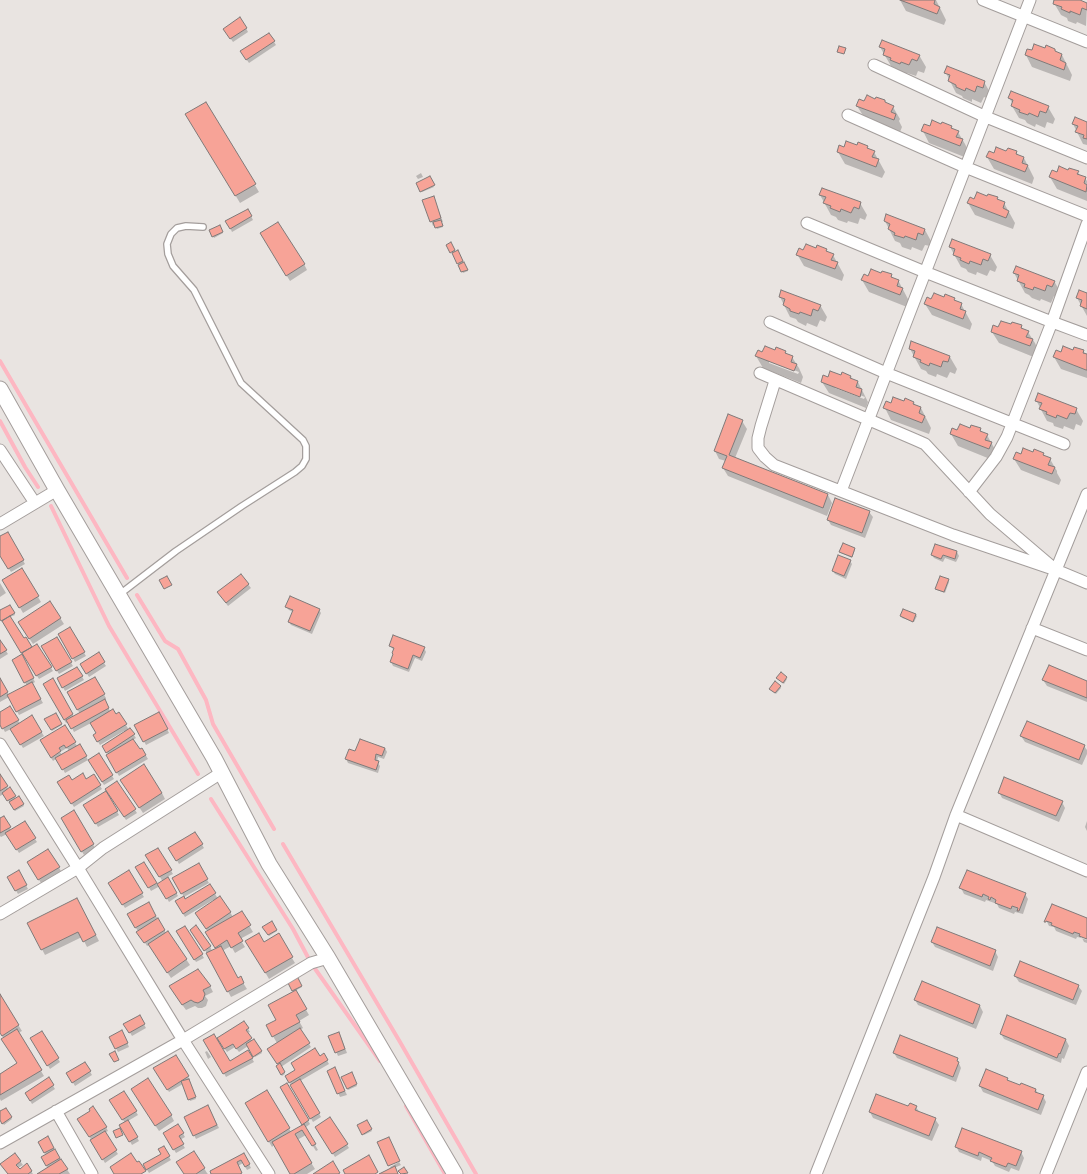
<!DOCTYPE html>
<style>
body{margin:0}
canvas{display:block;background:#e9e4e1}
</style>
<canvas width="1087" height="1174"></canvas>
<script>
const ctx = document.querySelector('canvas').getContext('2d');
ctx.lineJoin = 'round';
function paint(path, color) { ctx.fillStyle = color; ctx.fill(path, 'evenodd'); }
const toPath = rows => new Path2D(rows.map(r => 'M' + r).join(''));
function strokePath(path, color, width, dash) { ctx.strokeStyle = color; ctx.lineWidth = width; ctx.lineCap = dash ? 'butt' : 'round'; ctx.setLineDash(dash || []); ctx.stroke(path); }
paint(toPath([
 [900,0,936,0,946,20,944,25,906,11],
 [1054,0,1078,0,1087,4,1086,26,1077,22,1076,24,1068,21,1067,18,1061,15,1054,3,1055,2],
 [246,28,248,32,233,42,224,29],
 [269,34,276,45,249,63,241,52],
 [880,47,919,55,926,67,924,73,918,71,916,76,907,73,906,75,898,72,896,69,891,66],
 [1045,49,1055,50,1057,53,1062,55,1072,75,1070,81,1032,67,1026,55,1032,52],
 [946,73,984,82,991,94,989,99,984,97,981,103,972,99,972,102,963,98,962,96,956,93],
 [1009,98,1048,107,1055,119,1053,124,1047,122,1045,128,1036,124,1035,127,1027,123,1025,120,1019,118,1012,106,1013,104],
 [876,100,885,101,886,104,893,107,900,119,899,121,902,127,900,132,864,117,857,106],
 [206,103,259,192,240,203,187,114],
 [1087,123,1087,145,1083,144,1073,124],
 [951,126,953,130,958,132,965,144,969,152,967,158,929,143,923,131,930,127],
 [857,146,867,147,869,150,874,152,885,172,882,178,845,164,838,152,845,148],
 [1007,152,1016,152,1019,156,1024,158,1034,178,1032,184,994,169,987,157,994,154],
 [1069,171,1078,172,1080,176,1085,178,1087,181,1087,201,1057,189,1050,177,1058,174],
 [421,173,423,177,418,179,416,176],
 [430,177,434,187,422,192,417,184],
 [820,195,860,203,867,215,865,220,860,218,858,224,848,221,847,223,838,220,836,217,831,215],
 [988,198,997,198,999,201,1004,203,1015,223,1013,229,975,215,968,203,975,200],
 [423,201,435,201,443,222,441,222,443,227,437,229,435,225,433,226],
 [248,210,253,220,232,232,227,221],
 [885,221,925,230,931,241,930,246,925,245,922,251,912,247,911,250,902,247,900,243,895,241],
 [219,226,223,233,214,238,210,231],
 [264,239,304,264,307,270,290,281],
 [451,243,456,252,458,251,468,271,463,273,453,253,452,253,447,245],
 [950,247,990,255,997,267,995,272,990,270,987,276,977,272,976,275,968,272,966,269,961,267],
 [817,249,826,249,828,253,833,255,844,275,842,281,804,266,797,254,804,251],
 [1014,273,1054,281,1061,293,1059,298,1054,296,1051,303,1041,299,1040,301,1032,298,1029,295,1025,293],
 [882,275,891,275,893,279,898,280,909,301,907,307,869,292,862,280,869,277],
 [1087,295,1087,316,1077,298],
 [780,297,820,305,827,317,825,322,820,320,817,327,807,323,806,326,798,322,796,319,790,317],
 [945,298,954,299,956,302,961,304,972,324,970,330,932,315,925,304,932,300],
 [1021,326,1023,330,1028,332,1035,343,1039,352,1036,358,999,343,992,332,999,328],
 [910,349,950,357,957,369,955,374,950,372,947,378,937,374,936,377,928,374,926,371,921,369],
 [758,351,763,353,776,351,785,351,787,355,792,357,799,368,803,377,801,383,763,368,756,356],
 [769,361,799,372,798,374,769,363],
 [1074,351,1083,351,1087,355,1087,378,1061,369,1054,357,1061,353],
 [842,373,851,377,853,380,858,382,868,402,866,408,829,393,822,382,828,378,841,376],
 [835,386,865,397,864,399,835,388],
 [1036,400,1076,409,1083,421,1081,426,1076,424,1074,430,1064,426,1063,429,1054,426,1053,423,1047,421],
 [904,402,914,403,916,406,921,408,931,428,929,434,891,420,885,408,891,405],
 [742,421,747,429,735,458,828,495,832,503,827,516,728,476,723,468,726,461,719,459,715,451],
 [970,429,980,429,982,433,987,435,998,455,995,461,958,446,951,434,958,431],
 [1034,453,1043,454,1045,457,1050,459,1057,471,1057,473,1061,480,1059,485,1021,470,1014,459,1021,456],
 [869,512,873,517,865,538,831,525,828,520],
 [8,533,25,564,11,572,0,554,0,538],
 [855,549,855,550,852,558,841,553,840,552],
 [957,552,959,556,956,562,945,558,943,562,934,558,932,555],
 [850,561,852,564,846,579,835,574,833,571],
 [22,570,41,602,23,613,4,580],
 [241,575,251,588,228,606,218,593],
 [948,580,949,582,945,593,937,590,936,589],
 [0,583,6,593,0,597],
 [50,602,64,624,33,644,22,628],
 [10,606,15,615,10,617,23,640,26,638,32,648,37,645,53,671,39,679,24,656,22,657,35,682,32,684,43,703,19,715,9,697,0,702,0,680,9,695,27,686,13,660,23,655,0,617,0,612],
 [286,607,319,610,321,613,312,634,291,625,289,622,293,612,289,610],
 [904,610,916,615,917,616,914,622,902,618,901,616],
 [69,628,86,656,75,662,59,634],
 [56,638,73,666,59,674,42,647],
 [0,642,8,654,0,659],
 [390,646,424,648,426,652,422,661,415,658,409,672,393,666,391,662,394,655,394,650],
 [98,654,106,666,89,677,81,664],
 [77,668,84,680,65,691,58,678],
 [781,673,787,679,784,684,778,679],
 [94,678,106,698,104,700,110,711,116,716,119,714,129,730,130,729,136,738,133,740,139,750,142,749,148,759,119,776,107,756,108,754,103,747,125,732,124,731,100,745,94,735,97,733,91,723,74,732,69,722,66,723,44,684,52,679,74,717,80,714,68,692],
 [1043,680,1087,682,1087,702,1047,686],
 [780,686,781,688,776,694,771,690],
 [10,707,20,724,32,717,44,736,23,748,11,729,5,732,0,723,0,713],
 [159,713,169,733,146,745,135,725],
 [56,714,63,727,64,726,77,746,80,745,88,760,65,773,57,758,53,761,41,741,63,727,62,725,52,731,46,720],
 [67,748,69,751,62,755,60,752],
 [1021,736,1084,746,1087,750,1087,754,1082,765,1025,742],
 [385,748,387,752,384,759,378,757,377,762,380,766,378,773,348,763,346,759,356,752],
 [99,755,114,779,104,785,89,761],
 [0,776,9,790,10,789,16,799,19,798,24,806,15,811,4,794,0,796],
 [94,776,102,789,74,807,58,782,86,781],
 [125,786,162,793,165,799,143,813],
 [107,791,135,810,137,813,126,820,108,793,107,794,119,815,98,827,85,805],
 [999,792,1062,802,1065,808,1059,822,1002,798],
 [74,811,95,848,84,855,62,818],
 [4,817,11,830,24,822,37,842,19,853,7,834,1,837,0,836,0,819],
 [1087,821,1087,831,1085,827],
 [195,833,204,848,179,864,170,848],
 [158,849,173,874,167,877,178,896,169,902,160,886,151,891,137,868,144,863,157,885,163,882,147,856],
 [48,850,61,871,41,883,28,862],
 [198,865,209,883,184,897,173,878],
 [19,872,28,889,18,894,8,877],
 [129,872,144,897,125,908,109,883],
 [210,885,218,899,230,912,233,917,241,912,253,932,240,939,245,947,235,953,231,946,222,951,238,979,240,978,247,989,231,997,207,953,193,934,210,946,212,951,216,949,207,933,208,932,198,917,214,901,213,900,185,917,176,902,185,900],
 [961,888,1025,894,1028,899,1023,914,1015,912,1014,914,999,908,997,904,986,900,985,902,964,894],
 [80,904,99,941,87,947,82,937,45,955,28,923],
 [149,904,166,933,168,932,190,965,171,978,149,945,147,946,128,915],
 [1087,919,1087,938,1081,936,1081,938,1087,940,1087,943,1084,942,1082,938,1077,937,1076,939,1056,931,1054,927,1049,926,1046,920],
 [272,922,277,931,269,936,264,927],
 [185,927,204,958,196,962,177,931],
 [278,935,295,963,269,979,247,941,264,943],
 [932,942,995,951,998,957,993,971,935,947],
 [1015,976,1078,986,1082,991,1076,1005,1019,982],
 [297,977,302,987,295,991,309,1015,299,1021,303,1028,300,1030,311,1047,281,1067,285,1074,282,1076,277,1066,279,1065,268,1049,277,1043,267,1026,277,1020,294,992,288,981],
 [922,982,980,1006,983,1012,976,1029,918,1005,915,1000],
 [210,986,213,992,205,996,208,1000,206,1006,202,1008,198,1008,195,1006,186,1010,173,992],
 [0,996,22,1031,18,1033,44,1076,1,1101,0,1099,0,1075,20,1067,0,1032],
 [139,1016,146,1028,132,1036,125,1024],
 [1008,1016,1066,1040,1069,1046,1064,1059,1062,1058,1061,1063,1004,1039,1001,1034],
 [244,1022,250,1032,247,1033,252,1041,254,1040,262,1053,255,1057,248,1046,239,1052,235,1047,227,1052,219,1041,218,1042,229,1062,248,1051,254,1062,226,1077,205,1040,217,1040],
 [42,1033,60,1062,50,1069,32,1039],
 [124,1035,129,1047,118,1052,110,1037],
 [330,1037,341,1037,347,1053,338,1056],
 [207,1051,211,1057,208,1059,205,1052],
 [894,1053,957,1059,961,1068,956,1082,897,1058],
 [324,1055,329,1064,300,1081,321,1117,313,1122,286,1076],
 [175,1056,190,1080,189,1080,196,1099,190,1101,183,1084,169,1092,155,1069],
 [85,1063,92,1075,75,1086,68,1074],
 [986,1070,1007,1079,1009,1082,1020,1087,1022,1084,1036,1090,1038,1094,1043,1096,1046,1102,1041,1115,983,1092,980,1086],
 [328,1071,336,1072,347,1095,340,1097],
 [351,1074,357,1086,348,1090,343,1078],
 [49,1079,55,1089,32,1104,26,1093],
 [287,1084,310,1124,305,1128,318,1150,316,1151,306,1135,297,1140,315,1169,307,1174,291,1174,274,1145,272,1147,246,1103,267,1091,291,1132,303,1125,281,1087],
 [124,1092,138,1115,128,1121,139,1141,132,1145,121,1126,125,1123,110,1100],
 [135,1095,171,1115,174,1121,159,1131],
 [916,1107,920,1113,935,1119,939,1125,932,1141,873,1118,870,1112],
 [6,1109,12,1119,4,1125,0,1119,0,1112],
 [210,1110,219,1128,196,1139,185,1117],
 [330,1118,349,1148,335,1157,316,1127],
 [79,1119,106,1127,108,1131,104,1133,118,1154,105,1163],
 [367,1122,372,1131,364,1135,359,1126],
 [178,1125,185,1137,180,1140,185,1148,176,1153,164,1133],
 [48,1138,55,1151,70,1174,39,1174,48,1168,42,1158,46,1155,40,1142],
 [956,1146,1021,1152,1024,1158,1019,1171,1011,1168,1009,1172,995,1166,992,1161,982,1157,981,1161,959,1152],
 [163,1147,171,1160,149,1173,144,1165,162,1154],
 [194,1152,207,1173,208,1174,185,1174],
 [15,1154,23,1165,18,1168,19,1170,31,1171,33,1174,8,1174],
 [244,1154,251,1168,247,1170,243,1163,238,1166,242,1174,212,1174],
 [399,1162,401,1165,394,1168,397,1174,382,1174,391,1169,390,1167]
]), '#0003');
strokePath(toPath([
 [0,361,127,578],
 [0,421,25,467,38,487],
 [51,506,109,626,198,774],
 [137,595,165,641,178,649,206,700,213,724,274,829],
 [211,799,293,929,311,963,380,1061],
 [283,844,400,1042,476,1174],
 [406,1106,445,1174]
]), '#fdb7c2', 4);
const building = toPath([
 [900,0,935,0,934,4,940,7,937,14,900,0],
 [1054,0,1080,0,1087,3,1087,10,1082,8,1080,15,1070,11,1070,13,1061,9,1062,7,1053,4,1054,0],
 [240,17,247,28,230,39,223,29,240,17],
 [269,33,275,41,246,60,240,51,269,33],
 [882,40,920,55,917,61,912,59,909,65,901,62,900,64,890,60,891,58,883,55,885,49,879,47,882,40],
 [1034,44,1045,48,1046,45,1055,49,1055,51,1062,54,1060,60,1066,63,1064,70,1025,55,1027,49,1032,50,1034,44],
 [839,46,846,48,844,54,837,52,839,46],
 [947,66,985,81,983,88,977,86,975,92,966,88,965,91,956,87,956,85,948,81,950,75,944,73,947,66],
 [1011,91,1049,106,1046,113,1040,111,1038,117,1029,113,1028,115,1019,112,1020,110,1011,106,1013,100,1008,98,1011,91],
 [867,95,875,99,876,97,885,100,885,102,894,106,891,112,896,114,894,120,856,106,859,99,864,101,867,95],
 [206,102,256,184,235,196,185,114,206,102],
 [1075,117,1087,122,1087,139,1083,138,1084,135,1075,132,1078,126,1072,124,1075,117],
 [932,120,941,124,942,122,952,126,951,128,959,131,956,137,963,139,960,146,921,131,924,124,930,126,932,120],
 [846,141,857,145,858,142,868,146,867,148,875,151,872,157,879,159,876,167,837,152,839,145,844,147,846,141],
 [996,147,1006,151,1008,148,1017,151,1016,154,1024,157,1022,163,1028,165,1025,172,986,157,989,151,994,153,996,147],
 [1059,166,1068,170,1069,168,1079,171,1077,174,1086,177,1084,183,1087,185,1086,192,1049,177,1052,170,1057,172,1059,166],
 [430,176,435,185,420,192,416,183,430,176],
 [822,188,861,202,859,209,854,207,851,213,841,209,840,212,830,208,831,206,823,203,826,197,819,195,822,188],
 [977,192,987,196,988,194,998,197,997,199,1005,202,1003,208,1009,211,1006,218,967,203,970,197,974,199,977,192],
 [434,196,441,218,430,222,422,200,434,196],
 [248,209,252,216,230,229,225,221,248,209],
 [886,214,925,229,923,235,918,233,916,240,905,236,904,238,894,235,895,233,888,229,890,224,884,221,886,214],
 [441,220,443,226,435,228,433,222,441,220],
 [278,222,305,264,286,276,260,233,278,222],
 [220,225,223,232,212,237,209,230,220,225],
 [952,239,991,254,988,261,983,259,981,265,970,261,969,264,960,260,961,258,953,255,955,249,949,247,952,239],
 [451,242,455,250,450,253,446,245,451,242],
 [806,244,816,248,817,245,827,249,826,251,834,254,831,260,838,262,835,269,796,255,799,248,803,250,806,244],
 [458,250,463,261,457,264,452,253,458,250],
 [464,262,468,270,461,272,458,265,464,262],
 [1016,266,1055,281,1052,287,1047,285,1045,291,1034,287,1033,290,1024,287,1025,284,1017,281,1019,275,1013,273,1016,266],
 [871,269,881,273,882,271,892,274,891,277,899,280,897,286,903,288,900,295,861,280,864,274,868,276,871,269],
 [781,290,821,305,818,311,813,309,811,316,800,312,799,314,790,311,790,309,783,305,785,299,779,297,781,290],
 [1079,290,1087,293,1087,309,1080,306,1082,300,1076,298,1079,290],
 [934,293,944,297,945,294,955,298,954,300,962,303,960,309,966,311,963,319,924,304,927,297,931,299,934,293],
 [1001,321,1011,324,1012,322,1022,325,1021,328,1029,331,1026,337,1033,339,1030,346,991,332,993,325,998,327,1001,321],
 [911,341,950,356,948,362,943,361,941,367,930,363,929,366,920,362,921,360,913,357,915,351,909,349,911,341],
 [765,346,775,350,776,347,786,351,785,353,793,356,791,362,797,364,794,371,755,356,758,350,762,352,765,346],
 [1063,346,1073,350,1074,347,1084,350,1083,353,1087,354,1087,370,1086,370,1053,357,1056,350,1061,352,1063,346],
 [830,371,841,375,842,372,851,376,850,378,858,381,856,387,862,389,860,397,821,382,823,375,828,377,830,371],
 [1038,393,1077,408,1075,414,1070,413,1067,419,1057,415,1056,418,1046,414,1047,412,1039,409,1042,403,1035,401,1038,393],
 [893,397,904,401,905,398,914,402,913,404,921,407,919,413,925,416,922,423,883,408,886,401,891,403,893,397],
 [728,414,743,420,729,455,828,494,823,508,722,468,727,456,714,451,728,414],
 [960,424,970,428,971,425,981,428,980,431,988,434,985,440,992,442,989,449,950,434,952,428,957,430,960,424],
 [1023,448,1033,452,1034,449,1044,453,1043,455,1051,458,1048,465,1055,467,1052,474,1013,459,1016,452,1021,454,1023,448],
 [835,498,870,511,862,533,827,520,835,498],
 [8,532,24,560,8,569,0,556,0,536,8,532],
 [843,543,855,548,852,557,839,552,843,543],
 [935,544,957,551,955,559,943,555,941,559,931,555,935,544],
 [838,555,851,560,844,576,832,571,838,555],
 [22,568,39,596,19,608,2,580,22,568],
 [241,574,249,584,226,603,217,592,241,574],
 [167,576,172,585,164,589,159,580,167,576],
 [940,576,949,579,944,592,935,589,940,576],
 [290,596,320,609,310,631,288,622,293,610,285,607,290,596],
 [50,601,61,618,29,639,18,622,50,601],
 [10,605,15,613,1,621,0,619,0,610,10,605],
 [903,609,916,614,913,622,900,616,903,609],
 [10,616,24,638,26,637,32,647,21,653,2,621,10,616],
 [70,627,85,652,72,659,58,634,70,627],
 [393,635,425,647,420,658,413,655,408,669,390,662,393,654,392,653,394,648,389,646,393,635],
 [57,637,72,662,56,671,41,646,57,637],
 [0,640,7,650,0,654,0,640],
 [37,644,52,667,36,676,22,653,37,644],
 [99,652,105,662,86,674,80,664,99,652],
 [22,654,34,678,24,683,12,660,22,654],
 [1049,665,1087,681,1087,698,1042,680,1049,665],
 [77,667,83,676,62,688,57,678,77,667],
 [781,672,787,677,783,683,776,678,781,672],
 [95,677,105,694,77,710,67,692,95,677],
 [0,678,8,692,0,697,0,678],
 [53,678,73,714,64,720,43,684,53,678],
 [775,681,781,686,775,693,769,689,775,681],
 [32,682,41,699,16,712,7,695,32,682],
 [105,699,109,708,71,729,66,720,105,699],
 [10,706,19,720,2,729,0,725,0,712,10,706],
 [113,709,116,714,119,712,127,724,97,742,93,735,96,733,90,723,113,709],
 [159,712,168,729,143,742,134,725,159,712],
 [56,713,62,724,51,730,44,719,56,713],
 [32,715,42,732,20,745,10,729,32,715],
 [1027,721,1085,745,1079,760,1020,736,1027,721],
 [65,725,76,742,66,748,64,745,59,748,61,751,51,758,40,740,65,725],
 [130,728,135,734,106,753,102,746,130,728],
 [133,739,140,749,142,748,146,755,116,773,106,755,133,739],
 [360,739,385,748,382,756,376,754,375,760,379,761,376,770,345,759,349,749,355,751,360,739],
 [80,744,87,756,62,770,55,758,80,744],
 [99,753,113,775,102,782,88,760,99,753],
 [144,764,162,793,139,808,120,780,144,764],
 [83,773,86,779,94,774,101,785,71,804,57,782,69,775,72,780,83,773],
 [0,774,8,786,0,791,0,774],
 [1004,777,1063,801,1056,816,998,793,1004,777],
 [117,781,136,809,124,817,105,789,117,781],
 [10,787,16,796,7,801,2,793,10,787],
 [106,791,118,811,95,824,83,805,106,791],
 [19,796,24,804,14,810,9,802,19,796],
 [74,810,94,844,81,852,61,818,74,810],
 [4,816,11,827,0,833,0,818,4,816],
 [25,821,36,838,16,850,5,833,25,821],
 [195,832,203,844,176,861,168,848,195,832],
 [158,848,172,870,159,877,145,855,158,848],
 [48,849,60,867,38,880,27,862,48,849],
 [144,862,157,883,148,888,135,867,144,862],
 [199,863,208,879,181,894,172,878,199,863],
 [19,870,27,885,15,891,7,877,19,870],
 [129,870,143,893,122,905,108,883,129,870],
 [967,870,1026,893,1019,911,1017,911,1018,908,1012,906,1011,909,995,903,996,900,991,897,990,900,988,899,989,897,983,894,982,897,959,888,967,870],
 [168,877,177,893,166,899,157,884,168,877],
 [210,884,216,893,183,914,175,901,184,896,185,899,210,884],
 [220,896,231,912,206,929,195,913,220,896],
 [77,898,96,935,83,942,78,932,41,950,27,923,77,898],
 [149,902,156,916,135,928,127,914,149,902],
 [1052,904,1087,918,1087,939,1079,936,1080,934,1074,932,1073,934,1051,925,1052,923,1046,921,1046,922,1044,922,1052,904],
 [242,911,251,925,238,933,243,941,231,948,227,940,215,948,205,932,242,911],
 [158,918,165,930,144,943,136,932,158,918],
 [272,921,277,930,268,935,262,927,272,921],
 [196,925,211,946,204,951,190,930,196,925],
 [185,926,203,954,194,960,176,931,185,926],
 [937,927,996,950,990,966,931,942,937,927],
 [168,931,187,959,167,973,148,944,168,931],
 [259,933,264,942,279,933,293,957,265,973,245,941,259,933],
 [221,946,238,978,241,976,244,983,227,992,206,953,221,946],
 [1020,961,1079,985,1073,1000,1014,976,1020,961],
 [198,969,211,986,203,990,205,994,203,1000,198,1003,194,1002,191,1000,182,1005,169,986,198,969],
 [297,976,302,986,292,991,287,981,297,976],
 [922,981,980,1005,973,1024,914,1000,922,981],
 [296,990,307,1009,296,1015,300,1022,272,1037,266,1025,276,1020,268,1005,296,990],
 [0,994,19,1025,2,1036,0,1033,0,994],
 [140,1015,145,1024,129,1033,123,1024,140,1015],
 [1007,1015,1066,1039,1060,1054,1059,1053,1057,1058,1000,1034,1007,1015],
 [244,1021,249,1028,246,1030,252,1038,236,1049,233,1044,224,1049,217,1038,244,1021],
 [300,1028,310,1043,277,1064,267,1049,300,1028],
 [17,1029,42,1070,0,1095,0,1074,17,1063,1,1039,17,1029],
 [122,1030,128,1043,115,1049,109,1037,122,1030],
 [42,1031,59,1058,47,1066,30,1038,42,1031],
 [339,1032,345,1049,335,1053,328,1036,339,1032],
 [214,1034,230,1061,248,1050,253,1058,223,1074,203,1040,214,1034],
 [900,1035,958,1058,957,1061,959,1062,953,1077,893,1053,900,1035],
 [254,1039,262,1051,253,1057,246,1044,254,1039],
 [315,1048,320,1056,324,1053,328,1060,289,1083,285,1076,295,1070,291,1063,315,1048],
 [115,1051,119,1060,114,1062,109,1054,115,1051],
 [176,1055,189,1076,167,1090,153,1068,176,1055],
 [85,1062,91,1071,72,1083,66,1073,85,1062],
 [280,1063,285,1072,281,1075,276,1066,280,1063],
 [335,1067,345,1091,337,1094,327,1071,335,1067],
 [986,1069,1008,1078,1007,1080,1020,1085,1021,1083,1036,1089,1035,1092,1044,1095,1038,1110,979,1086,986,1069],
 [352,1072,357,1084,347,1089,341,1077,352,1072],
 [49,1077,54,1085,30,1101,25,1093,49,1077],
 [148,1078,172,1115,155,1126,131,1089,148,1078],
 [189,1079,196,1097,188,1100,181,1081,189,1079],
 [300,1079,320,1113,310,1119,290,1085,300,1079],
 [287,1083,309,1120,302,1125,280,1087,287,1083],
 [267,1090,290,1128,268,1142,245,1103,267,1090],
 [124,1091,137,1111,122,1120,109,1100,124,1091],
 [876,1094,908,1106,910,1103,917,1106,915,1110,936,1118,929,1136,869,1112,876,1094],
 [208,1105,217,1125,193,1136,184,1117,208,1105],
 [93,1106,107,1127,89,1137,77,1119,90,1111,89,1109,93,1106],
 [6,1108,12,1117,2,1124,0,1120,0,1111,6,1108],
 [330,1117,348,1144,332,1154,315,1127,330,1117],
 [128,1120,138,1137,129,1142,119,1125,128,1120],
 [367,1120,372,1129,362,1135,357,1125,367,1120],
 [178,1124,184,1133,179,1136,184,1144,173,1150,163,1133,178,1124],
 [304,1124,316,1144,312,1146,302,1130,295,1134,312,1163,294,1174,290,1174,272,1142,304,1124],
 [120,1128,123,1135,116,1138,113,1131,120,1128],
 [962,1128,1022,1151,1016,1166,1008,1163,1006,1167,990,1161,992,1158,979,1152,978,1156,955,1147,962,1128],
 [105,1131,117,1150,102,1160,90,1140,105,1131],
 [48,1136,54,1148,44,1153,38,1142,48,1136],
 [389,1137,400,1161,388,1166,377,1142,389,1137],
 [164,1146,170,1156,146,1170,143,1164,161,1154,158,1149,164,1146],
 [55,1149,60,1158,46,1166,41,1157,55,1149],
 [194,1151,205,1168,196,1174,184,1174,176,1162,194,1151],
 [15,1153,21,1161,16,1165,20,1169,27,1163,32,1171,28,1174,8,1174,0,1164,15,1153],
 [131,1153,137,1162,139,1161,146,1171,141,1174,114,1174,110,1167,131,1153],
 [244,1153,250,1164,245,1167,241,1160,237,1162,242,1173,240,1174,211,1174,210,1171,244,1153],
 [369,1155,378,1172,375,1174,345,1174,343,1170,369,1155],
 [61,1159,68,1169,59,1174,37,1174,61,1159],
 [333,1161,340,1173,338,1174,313,1174,333,1161],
 [395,1166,398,1174,379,1174,395,1166],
 [404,1167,408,1173,401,1174,398,1171,404,1167]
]);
paint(building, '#f7a397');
strokePath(building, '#807a79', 1);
const service = toPath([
 [120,594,176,551,242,506,295,472,302,466,306,459,306,446,303,440,241,383,194,290,173,266,168,254,167,244,171,234,177,228,186,226,203,227]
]);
const minor = toPath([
 [983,0,1087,42],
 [874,65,986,117,1087,158],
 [848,115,965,167,1087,216],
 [807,223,925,272,1052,322,1087,335],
 [770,322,886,373,1064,444],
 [760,373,916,440,925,444,990,514,1051,566],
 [775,381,761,426,758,438,758,448,765,457,774,465,953,535,1056,570,1087,583],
 [0,450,35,503],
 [841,491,1030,0],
 [969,492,996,457,1007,437,1052,322,1087,224],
 [0,524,57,490],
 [1032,628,1087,650],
 [0,744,78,868,183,1040,269,1174],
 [956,815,1087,871],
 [0,914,78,868,103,848,221,773],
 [56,1111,92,1174],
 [0,1143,183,1040,311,963,328,958],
 [816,1174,934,877,956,815,1087,494],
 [1046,1174,1087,1072]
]);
const secondary = toPath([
 [0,389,57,490,214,758,269,864,328,958,455,1174]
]);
strokePath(service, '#a49e9c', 8);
strokePath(minor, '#a49e9c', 13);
strokePath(secondary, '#a49e9c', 17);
strokePath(service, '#fff', 5.5);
strokePath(minor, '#fff', 11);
strokePath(secondary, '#fff', 15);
</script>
